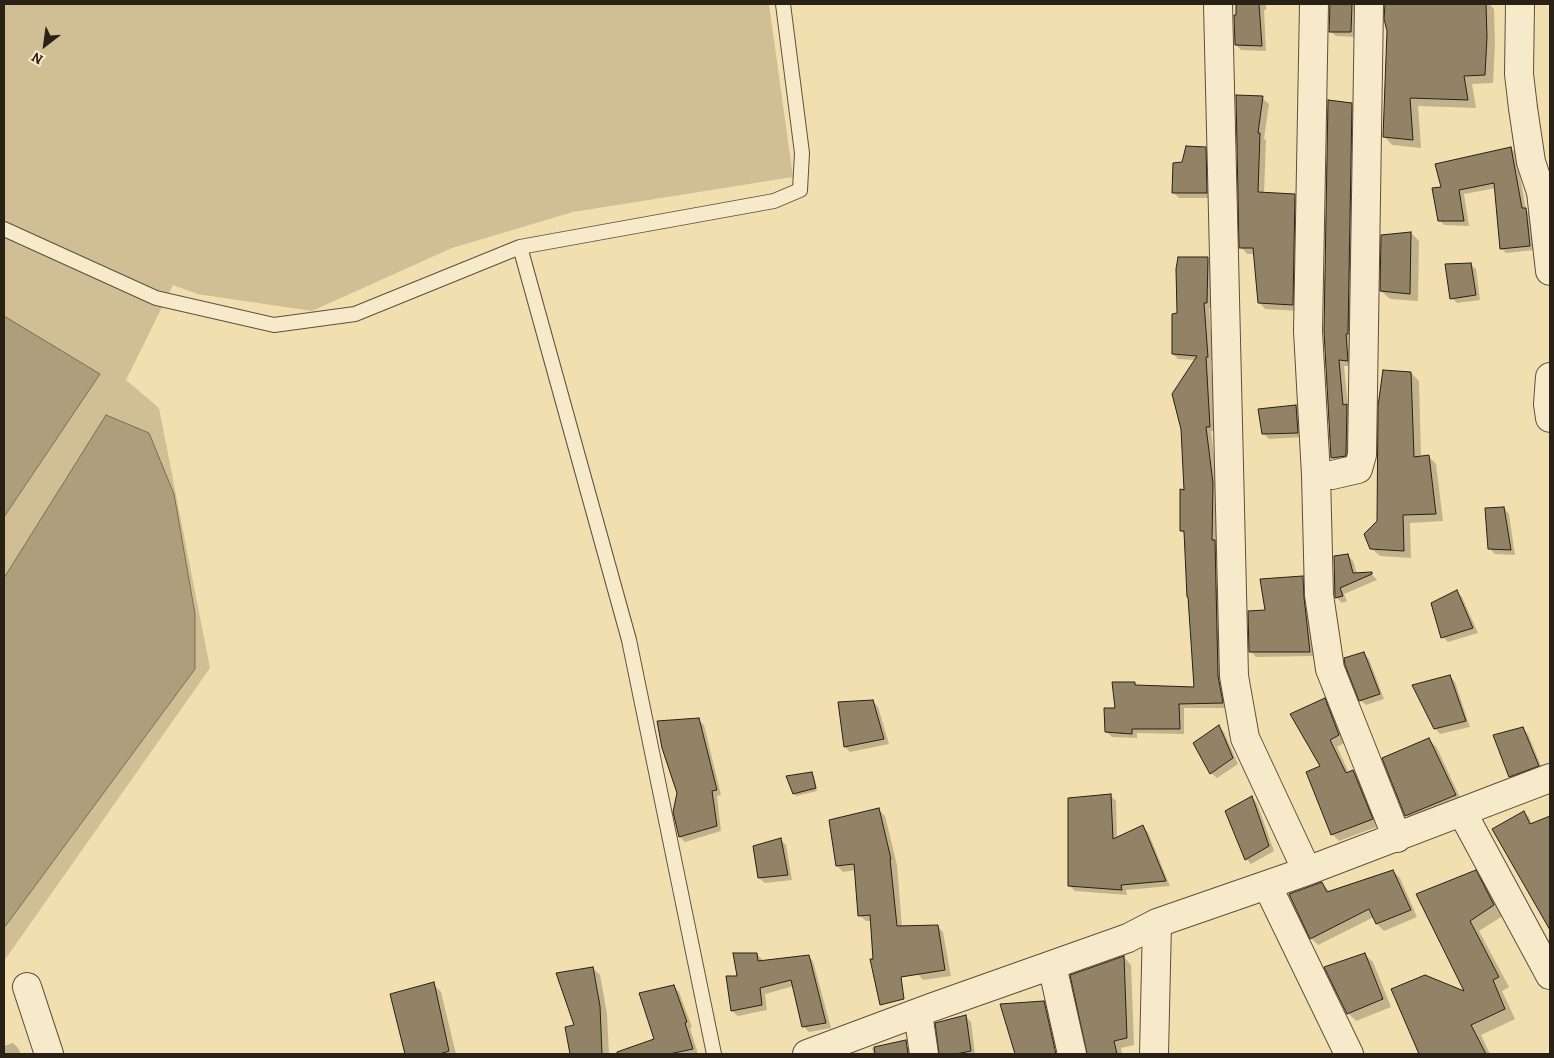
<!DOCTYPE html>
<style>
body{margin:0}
#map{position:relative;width:1554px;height:1058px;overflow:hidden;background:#f2dfaf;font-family:Alegreya,serif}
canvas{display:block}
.frame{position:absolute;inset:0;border:5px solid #292016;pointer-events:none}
.north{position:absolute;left:20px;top:20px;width:50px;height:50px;-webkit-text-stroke:4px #f7eacb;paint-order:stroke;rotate:210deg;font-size:14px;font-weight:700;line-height:20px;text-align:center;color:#292016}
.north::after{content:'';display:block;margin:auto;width:18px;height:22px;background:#292016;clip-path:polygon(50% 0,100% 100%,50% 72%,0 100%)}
</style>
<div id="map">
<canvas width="1554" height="1058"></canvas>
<div class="frame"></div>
<div class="north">N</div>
</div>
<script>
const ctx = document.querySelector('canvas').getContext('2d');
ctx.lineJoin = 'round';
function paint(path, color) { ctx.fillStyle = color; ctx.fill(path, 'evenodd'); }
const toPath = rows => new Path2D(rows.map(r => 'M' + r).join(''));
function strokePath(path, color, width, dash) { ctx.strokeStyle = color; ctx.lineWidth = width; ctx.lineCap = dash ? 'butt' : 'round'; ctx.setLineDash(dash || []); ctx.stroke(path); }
paint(toPath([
 [4,4,769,4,793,177,573,212,452,248,312,311,197,294,173,285,126,380,159,408,210,668,4,961,4,928,195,669,174,494,149,433,106,416,4,578,4,517,100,374,4,316]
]), '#d0bf95');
const water = toPath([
 [4,316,100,374,4,517,4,316],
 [106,415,149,433,174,494,195,614,195,669,4,928,4,578,106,415]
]);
paint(water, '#ae9e7b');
strokePath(water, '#796c53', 1);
paint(toPath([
 [1237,4,1266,4,1266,10,1264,10,1266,51,1241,50,1236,45],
 [1331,4,1358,4,1356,37,1336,36,1330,31],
 [1386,4,1489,4,1494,9,1495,46,1493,83,1472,84,1476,108,1418,106,1421,148,1392,145,1384,136,1388,31,1386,19],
 [1262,98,1269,104,1264,139,1266,140,1264,194,1294,196,1301,202,1299,311,1265,309,1259,302,1255,254,1247,254,1241,247],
 [1351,104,1358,110,1353,366,1344,366,1348,406,1353,411,1352,459,1338,464,1332,457],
 [1205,148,1211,154,1212,198,1179,198,1173,192,1183,163],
 [1511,148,1516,153,1526,210,1530,215,1534,250,1506,253,1501,248,1496,188,1464,194,1469,226,1444,225,1439,220,1442,189],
 [1411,233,1419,241,1418,301,1390,299,1381,291],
 [1207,258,1213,264,1212,308,1209,308,1213,361,1211,361,1215,431,1211,431,1218,489,1217,543,1220,547,1228,708,1184,708,1184,734,1137,733,1137,738,1112,737,1107,732,1117,709,1134,683,1137,686,1195,689,1185,535,1181,531,1196,360,1178,359,1173,354,1178,314],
 [1470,264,1476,269,1480,300,1457,303,1452,298],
 [1411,373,1419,381,1421,457,1428,456,1436,464,1443,521,1410,523,1411,558,1380,556,1371,548],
 [1296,406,1301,412,1303,437,1269,439,1264,434],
 [1504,508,1509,514,1515,555,1495,554,1490,549],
 [1348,555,1353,561,1357,574,1371,573,1377,580,1344,594,1347,601,1342,603,1337,598,1335,557],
 [1302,578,1308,583,1315,656,1256,657,1250,651,1266,612],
 [1456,591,1462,597,1478,633,1448,642,1443,637],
 [1364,654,1369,659,1384,699,1366,705,1360,700],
 [1450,676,1455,682,1470,727,1440,734,1435,728],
 [1324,699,1332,707,1346,742,1337,747,1349,773,1353,771,1360,778,1379,826,1339,841,1332,834],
 [873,701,878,707,889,744,850,752,845,747],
 [698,720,704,725,721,795,717,796,721,831,685,842,680,837,674,812],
 [1219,727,1224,732,1238,764,1217,778,1211,773],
 [1522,728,1528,734,1543,771,1515,782,1510,776],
 [1429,739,1437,748,1463,804,1414,823,1406,815],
 [811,774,814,776,817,791,796,796,794,793],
 [1111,796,1116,801,1117,839,1143,827,1148,832,1170,886,1126,890,1127,895,1075,891,1070,886],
 [1252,798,1257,803,1274,851,1251,864,1246,859],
 [878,809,885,816,897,865,902,927,937,926,943,932,951,976,923,980,872,921,866,921,859,915,856,870,843,872,837,866],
 [1524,812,1529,817,1532,825,1550,818,1550,865,1548,866,1550,869,1550,918,1548,919],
 [781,840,786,845,792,880,765,883,759,878],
 [1393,871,1400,878,1417,917,1384,931,1377,924,1374,917,1318,945,1311,938,1322,883,1330,892],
 [1475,872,1486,882,1504,915,1479,931,1509,987,1502,991,1515,1019,1481,1035,1490,1054,1420,1054,1392,990,1467,994,1418,894],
 [756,954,762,959,762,962,808,956,813,961,831,1028,809,1032,804,1027,794,986,765,994,767,1010,738,1016,732,1011,727,978,739,978],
 [1364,954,1373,962,1391,1007,1356,1021,1348,1013],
 [1124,957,1131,965,1134,1045,1121,1048,1122,1054,1088,1054],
 [593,968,600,975,607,1014,609,1054,572,1054,566,1028,576,1026],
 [433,984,441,992,456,1054,406,1054,391,995],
 [674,987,679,992,692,1027,690,1028,698,1054,644,1054,641,1045,655,1039],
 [1044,1002,1049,1007,1058,1047,1028,1054,1019,1054,1015,1051],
 [966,1017,971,1022,975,1054,942,1054,937,1024],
 [903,1042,911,1049,912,1054,862,1054,873,1053,872,1048],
 [13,1043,18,1048,21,1054,4,1054,4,1046]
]), '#0003');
const building = toPath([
 [1236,4,1259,4,1262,46,1235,45,1234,15,1236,15,1236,4],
 [1330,4,1352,4,1351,32,1329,32,1330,4],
 [1385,4,1486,4,1487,37,1485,75,1464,76,1468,100,1410,98,1413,140,1383,137,1387,31,1384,19,1385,4],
 [1236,95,1263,96,1258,133,1260,133,1258,192,1295,194,1293,305,1258,303,1253,248,1239,248,1236,95],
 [1328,100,1352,103,1348,334,1346,334,1348,361,1339,360,1343,405,1347,404,1346,453,1346,456,1331,458,1324,331,1328,100],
 [1186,146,1206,147,1207,193,1172,193,1173,163,1182,162,1186,146],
 [1511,147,1522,208,1526,208,1530,246,1500,249,1494,183,1459,190,1464,221,1438,221,1432,188,1441,187,1435,164,1511,147],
 [1411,232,1410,294,1380,291,1381,235,1411,232],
 [1178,257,1208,257,1207,303,1204,303,1208,357,1206,357,1210,427,1206,427,1213,483,1212,540,1215,540,1218,676,1223,703,1179,704,1180,729,1132,729,1132,734,1105,732,1104,708,1115,708,1112,682,1135,682,1135,685,1194,687,1188,597,1187,597,1184,531,1180,531,1180,489,1184,490,1181,429,1172,394,1197,356,1172,354,1172,314,1177,313,1176,269,1178,257],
 [1471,263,1476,295,1450,299,1445,264,1471,263],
 [1383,370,1411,372,1414,457,1429,455,1436,514,1403,515,1404,551,1370,549,1364,534,1377,521,1378,406,1383,370],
 [1296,405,1298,433,1262,434,1258,409,1296,405],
 [1504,507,1511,550,1488,549,1485,508,1504,507],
 [1348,554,1353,573,1372,572,1372,574,1340,588,1343,596,1335,598,1334,556,1348,554],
 [1303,576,1304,597,1310,652,1249,652,1248,611,1265,610,1260,579,1303,576],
 [1457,590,1473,628,1441,638,1431,603,1457,590],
 [1364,652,1380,694,1359,701,1345,665,1344,658,1364,652],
 [1450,675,1466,721,1434,729,1412,685,1450,675],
 [1325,698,1339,735,1330,740,1346,773,1353,770,1373,819,1331,835,1306,772,1320,766,1290,714,1325,698],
 [873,700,884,739,844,747,838,702,873,700],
 [699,718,717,790,712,791,717,826,679,837,673,812,677,793,662,748,657,721,699,718],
 [1219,725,1233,758,1210,774,1193,743,1219,725],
 [1523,727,1539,766,1509,777,1493,735,1523,727],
 [1429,738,1456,795,1405,816,1382,758,1429,738],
 [812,772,816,788,793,794,786,776,812,772],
 [1111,794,1113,839,1143,825,1166,881,1121,885,1122,890,1068,886,1068,798,1111,794],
 [1252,796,1269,846,1245,860,1225,811,1252,796],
 [879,808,891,859,890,859,897,926,938,925,945,970,901,977,904,999,880,1005,870,959,873,959,870,915,858,916,854,864,836,866,829,820,879,808],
 [1524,811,1530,824,1550,816,1550,930,1492,829,1524,811],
 [781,838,788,875,758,878,753,846,781,838],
 [1393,870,1411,910,1376,924,1369,909,1310,939,1289,894,1322,882,1327,892,1393,870],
 [1476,870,1494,905,1470,921,1499,977,1493,980,1505,1009,1471,1025,1486,1054,1419,1054,1391,989,1425,975,1464,991,1416,894,1476,870],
 [733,953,757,953,758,961,809,955,826,1023,802,1027,791,980,760,988,762,1005,731,1011,726,976,737,976,733,953],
 [1365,953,1383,999,1347,1014,1324,967,1365,953],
 [1124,956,1127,1038,1114,1041,1117,1054,1087,1054,1070,975,1124,956],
 [593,967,600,1006,602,1054,570,1054,565,1027,574,1025,556,973,593,967],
 [434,982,449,1051,440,1054,405,1054,390,994,434,982],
 [674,985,687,1022,685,1023,693,1049,669,1054,617,1054,617,1052,654,1039,639,993,674,985],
 [1044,1001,1056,1054,1015,1054,1000,1004,1044,1001],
 [966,1015,971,1051,956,1054,939,1054,935,1023,966,1015],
 [906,1040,908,1054,875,1054,874,1047,906,1040]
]);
paint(building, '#928366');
strokePath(building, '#292016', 1);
const service = toPath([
 [4,229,156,298,274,325,355,314,520,247],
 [714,1054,629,640,520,247,774,201,800,190,802,153,783,4]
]);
const minor = toPath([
 [1218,4,1234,676,1245,738,1307,871],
 [1314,4,1308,331,1316,475,1319,595,1330,669,1397,838],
 [1520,4,1519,74,1523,108,1531,162,1541,192,1550,271],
 [1550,377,1548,404,1550,418],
 [1316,475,1332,475,1358,469,1362,455,1369,4],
 [1462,812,1550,975],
 [1267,885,1349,1054],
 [1052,965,1072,1054],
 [27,987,49,1054],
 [918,1013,924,1054],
 [807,1054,933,1007,1128,938,1157,923,1307,871,1550,778],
 [1154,1054,1157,923]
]);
strokePath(service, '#5b503c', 16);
strokePath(minor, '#5b503c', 30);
strokePath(service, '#f7eacb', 14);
strokePath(minor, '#f7eacb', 28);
</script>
